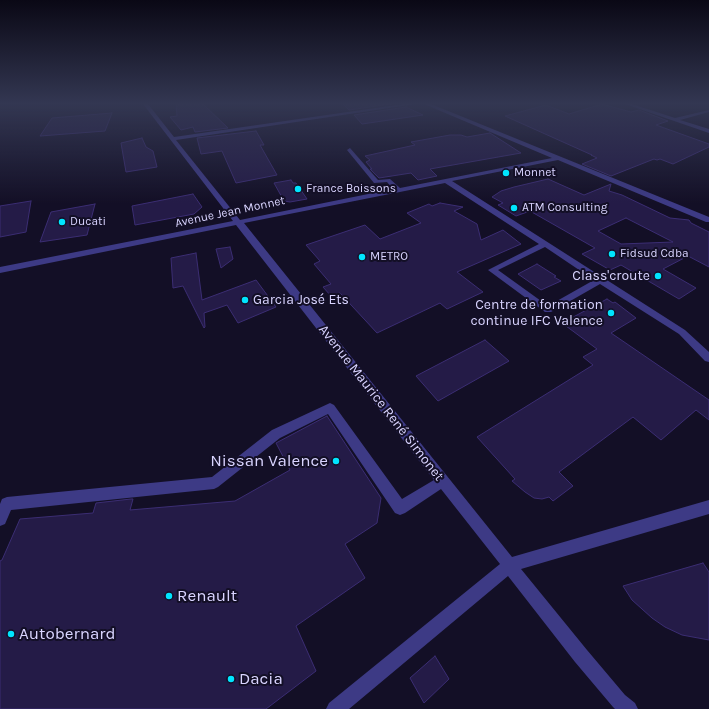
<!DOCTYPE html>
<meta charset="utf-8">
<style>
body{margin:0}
canvas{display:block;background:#130f26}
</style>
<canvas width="709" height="709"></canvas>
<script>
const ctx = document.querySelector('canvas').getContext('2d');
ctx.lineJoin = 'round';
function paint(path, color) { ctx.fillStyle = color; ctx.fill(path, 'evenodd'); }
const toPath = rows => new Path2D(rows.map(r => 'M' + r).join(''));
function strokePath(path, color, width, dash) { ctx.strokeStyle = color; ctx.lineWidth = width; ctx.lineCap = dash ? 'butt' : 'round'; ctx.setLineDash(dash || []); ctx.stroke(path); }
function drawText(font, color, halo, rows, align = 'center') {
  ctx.font = font + ' Karla,sans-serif'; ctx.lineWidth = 4; ctx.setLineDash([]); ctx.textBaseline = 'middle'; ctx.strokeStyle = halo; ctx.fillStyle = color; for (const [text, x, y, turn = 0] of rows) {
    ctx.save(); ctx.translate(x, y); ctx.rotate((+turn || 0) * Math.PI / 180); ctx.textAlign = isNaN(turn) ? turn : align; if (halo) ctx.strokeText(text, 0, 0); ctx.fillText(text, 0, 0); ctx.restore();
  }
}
const building = toPath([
 [176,104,203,104,228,128,195,132,193,127,181,130,170,117,177,116,176,104],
 [343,104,391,104,349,110,343,104],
 [602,104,631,112,639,110,668,121,656,125,709,144,709,147,673,164,660,159,657,160,654,159,611,176,582,164,597,158,591,155,592,155,505,116,546,105,569,114,602,104],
 [406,107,423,115,362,124,354,115,406,107],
 [112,113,105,131,40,136,52,118,112,113],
 [256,131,264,145,260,145,277,175,236,183,222,151,201,154,197,138,256,131],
 [490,133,521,153,430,169,437,176,418,180,411,173,379,178,370,169,372,169,366,162,370,160,365,156,415,145,411,142,450,135,461,135,467,137,490,133],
 [142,138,146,147,153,151,157,167,126,172,121,143,142,138],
 [548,179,584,195,611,184,609,191,622,195,670,218,689,220,691,223,709,232,709,267,688,256,663,269,696,288,679,299,621,265,610,270,582,254,595,248,530,211,516,216,498,205,503,203,492,197,501,191,514,187,548,179],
 [626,218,673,242,621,244,598,231,626,218],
 [291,180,293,183,296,183,307,199,290,202,284,201,274,183,291,180],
 [193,194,202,207,194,214,135,225,132,206,193,194],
 [31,201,26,232,0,237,0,206,31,201],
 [440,203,463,207,454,211,477,224,481,240,503,230,521,244,457,272,483,292,447,309,440,303,377,333,340,293,331,296,323,287,331,284,314,264,320,261,306,245,365,225,380,239,421,223,407,213,429,204,432,206,440,203],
 [95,204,87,235,40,242,51,212,95,204],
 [230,247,233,259,221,268,216,249,230,247],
 [196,253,202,300,256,280,276,307,238,323,227,305,204,313,205,327,204,328,183,286,173,288,171,258,196,253],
 [537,264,556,276,554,277,561,281,541,290,518,274,537,264],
 [607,299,613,303,615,302,636,318,611,333,709,400,709,420,696,410,661,440,633,417,559,472,573,486,553,501,549,497,542,499,534,498,525,492,512,481,515,479,477,437,593,365,583,357,597,349,562,323,607,299],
 [485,340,509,361,438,401,416,376,485,340],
 [327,416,381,498,377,523,345,544,365,578,296,626,316,671,266,709,0,709,0,561,2,560,20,519,93,513,96,503,131,499,133,499,130,510,235,501,290,470,276,443,327,416],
 [703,563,709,572,709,640,682,635,665,627,652,618,632,600,623,586,703,563],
 [435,656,449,679,424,703,410,678,435,656]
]);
paint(building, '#241b47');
strokePath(building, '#3b2d73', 1);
paint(toPath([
 [143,104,148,104,174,137,403,104,416,104,176,140,240,220,393,189,387,182,374,183,347,150,350,148,378,180,390,179,400,188,552,158,424,104,431,104,709,217,709,222,706,222,558,160,452,181,685,330,709,352,709,362,705,361,679,334,600,284,551,312,545,312,488,270,539,244,445,183,244,223,512,557,709,500,709,514,521,569,587,650,625,695,635,703,638,709,615,709,613,707,575,662,508,576,349,709,326,709,329,703,500,564,441,489,405,513,400,515,395,513,328,414,280,438,218,487,214,489,11,510,5,524,0,526,0,504,2,499,7,497,212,477,272,430,330,403,334,405,402,499,434,480,236,225,0,273,0,267,233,221,143,104],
 [545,247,594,280,548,306,498,270,545,247],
 [625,104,632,104,675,118,709,110,709,112,680,120,709,129,709,133,625,104]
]), '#3d3a85');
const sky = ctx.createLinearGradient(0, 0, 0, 203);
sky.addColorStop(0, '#0a0815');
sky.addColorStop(0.51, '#333752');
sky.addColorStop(1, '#33375200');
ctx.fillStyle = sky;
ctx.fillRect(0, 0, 709, 203);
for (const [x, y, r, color] of [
 [506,173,4,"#00e5ff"],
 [298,189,4,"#00e5ff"],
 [514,208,4,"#00e5ff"],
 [62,222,4,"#00e5ff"],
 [612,254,4,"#00e5ff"],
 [362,257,4,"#00e5ff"],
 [658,276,4,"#00e5ff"],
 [245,300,4,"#00e5ff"],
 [611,313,4,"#00e5ff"],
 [336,461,4,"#00e5ff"],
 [169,596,4,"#00e5ff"],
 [11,634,4,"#00e5ff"],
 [231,679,4,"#00e5ff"]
]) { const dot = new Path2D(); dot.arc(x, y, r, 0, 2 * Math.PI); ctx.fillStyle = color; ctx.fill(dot); strokePath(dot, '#130f26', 1.5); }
drawText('12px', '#d9d4ff', '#130f26', [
 ["Monnet",514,173],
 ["France Boissons",306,189],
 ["ATM Consulting",522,208],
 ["Ducati",70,222],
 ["Fidsud Cdba",620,254],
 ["METRO",370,257]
], 'left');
drawText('12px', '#d9d4ff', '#130f26', [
 ["Avenue Jean Monnet",230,212,-12]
]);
drawText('14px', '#d9d4ff', '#130f26', [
 ["Class'croute",650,276],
 ["Garcia José Ets",253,300,"left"],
 ["Centre de formation",603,305],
 ["continue IFC Valence",603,321]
], 'right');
drawText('14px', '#d9d4ff', '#130f26', [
 ["Avenue Maurice René Simonet",381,403,52]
]);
drawText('17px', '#d9d4ff', '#130f26', [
 ["Nissan Valence",328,461,"right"],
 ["Renault",177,596],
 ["Autobernard",19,634],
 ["Dacia",239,679]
], 'left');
</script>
